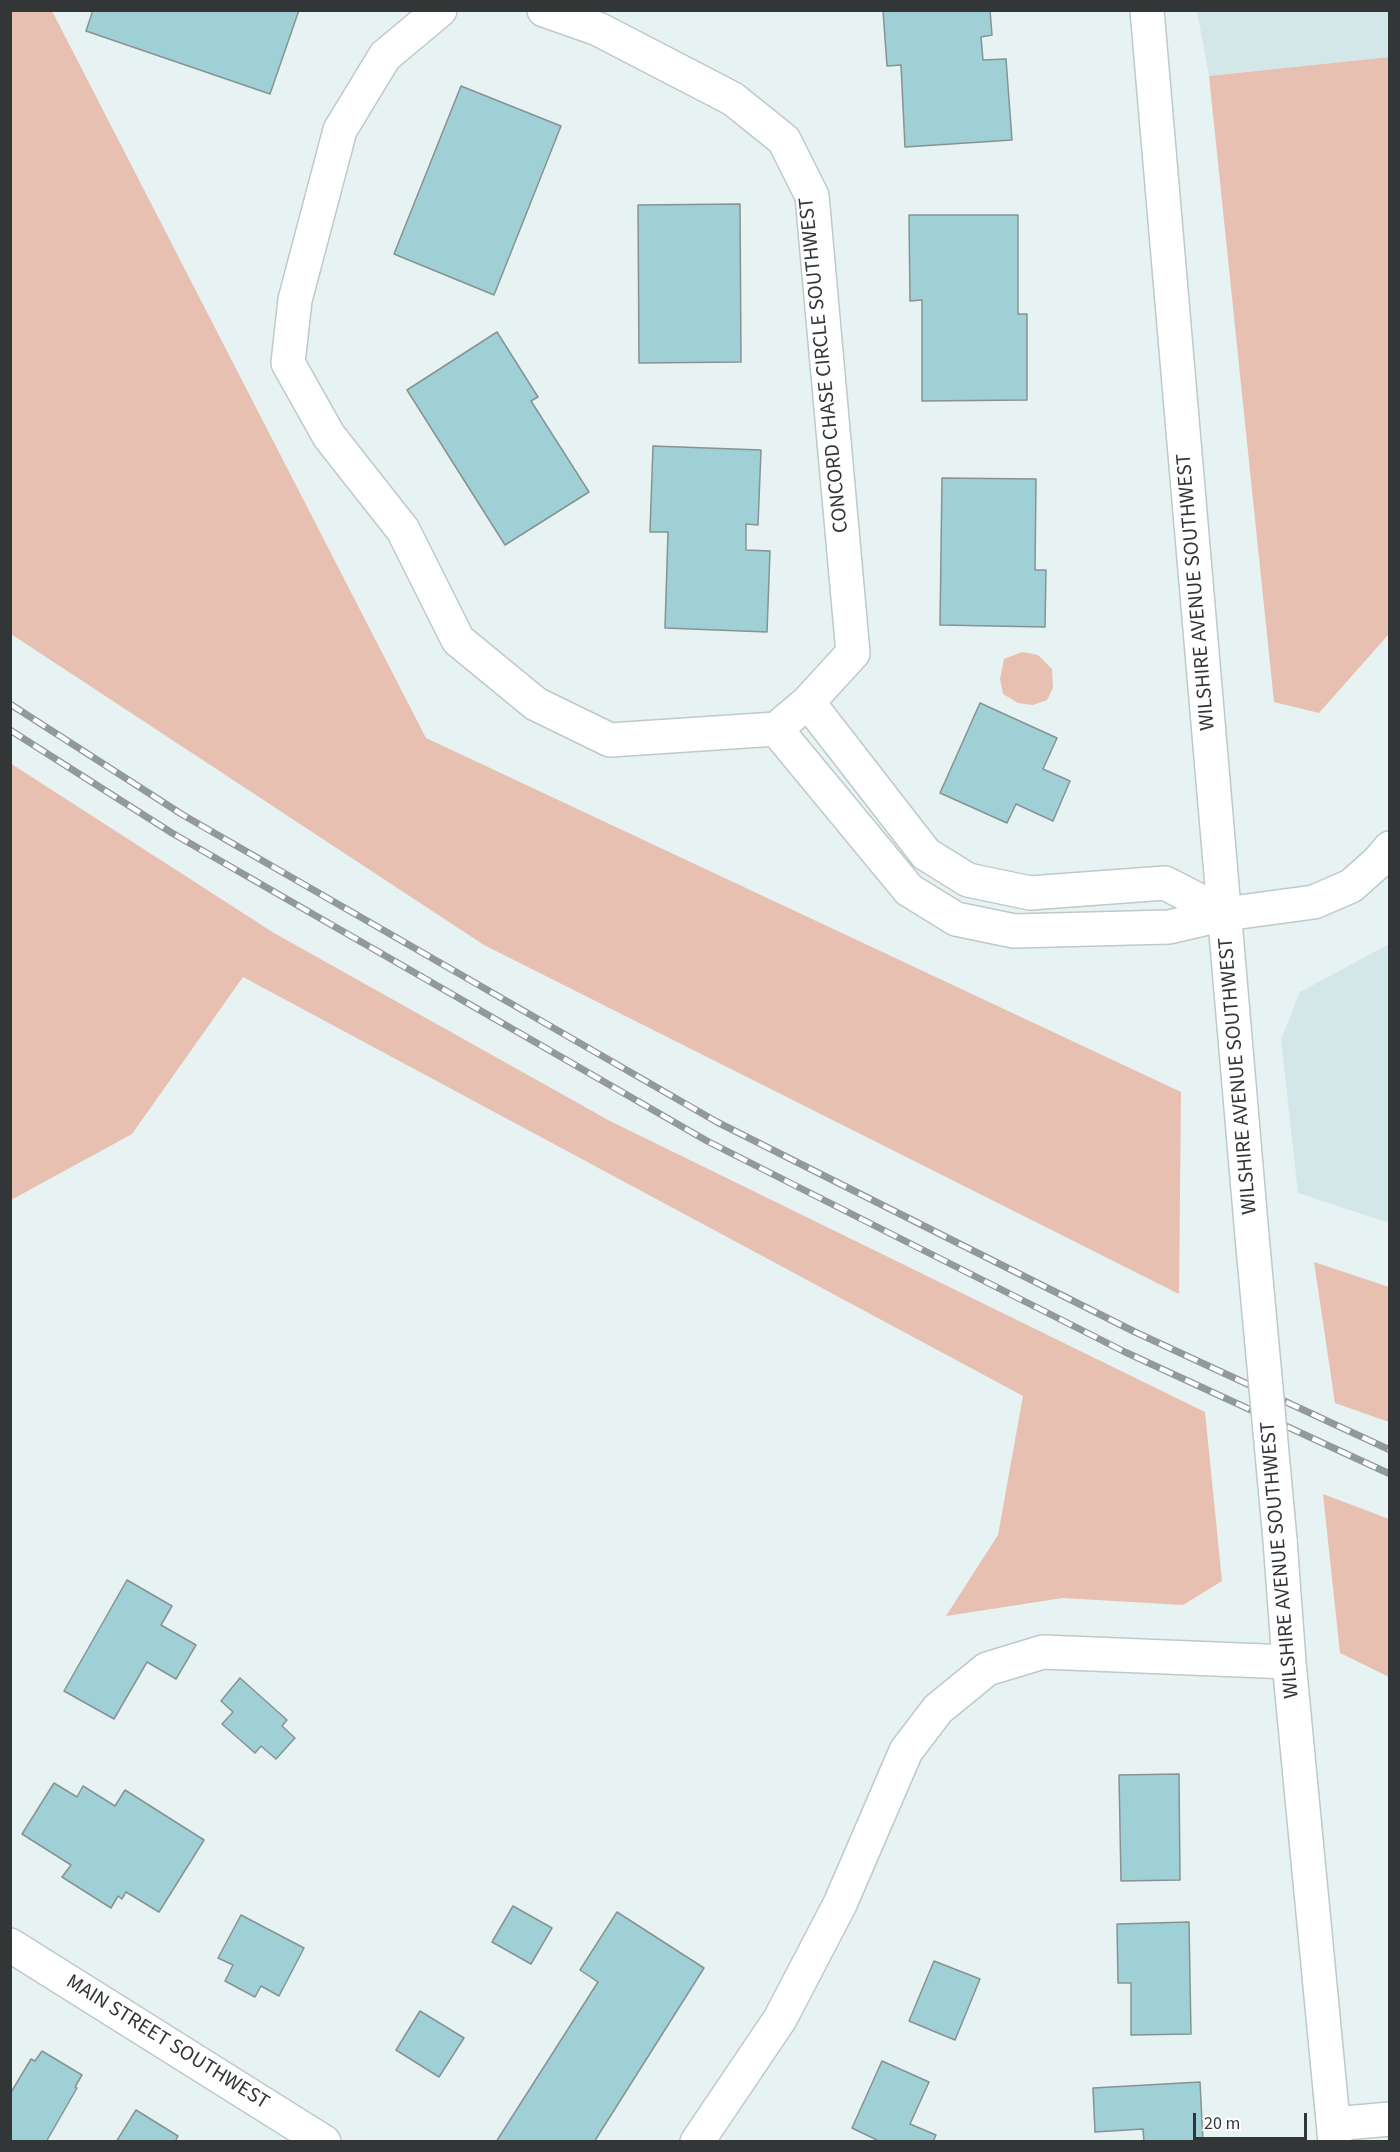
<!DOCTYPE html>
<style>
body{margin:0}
#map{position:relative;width:1400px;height:2152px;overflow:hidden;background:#e7f2f3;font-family:"Source Sans 3",sans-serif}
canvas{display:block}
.frame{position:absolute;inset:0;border:12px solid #323637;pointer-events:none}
.scale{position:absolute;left:1193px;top:2113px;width:114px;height:27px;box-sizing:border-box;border:3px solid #323637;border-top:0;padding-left:8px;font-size:18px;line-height:21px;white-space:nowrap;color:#323637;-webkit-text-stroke:4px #fff;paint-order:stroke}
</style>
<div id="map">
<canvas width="1400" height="2152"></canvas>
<div class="frame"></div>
<div class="scale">20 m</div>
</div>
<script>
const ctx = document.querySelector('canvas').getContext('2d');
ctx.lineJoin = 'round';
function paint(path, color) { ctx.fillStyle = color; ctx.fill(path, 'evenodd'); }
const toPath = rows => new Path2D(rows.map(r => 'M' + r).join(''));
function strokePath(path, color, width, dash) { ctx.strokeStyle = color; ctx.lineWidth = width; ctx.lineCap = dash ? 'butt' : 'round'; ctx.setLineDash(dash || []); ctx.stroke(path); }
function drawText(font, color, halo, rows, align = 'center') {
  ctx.font = font + ' "Source Sans 3",sans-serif'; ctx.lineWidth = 4.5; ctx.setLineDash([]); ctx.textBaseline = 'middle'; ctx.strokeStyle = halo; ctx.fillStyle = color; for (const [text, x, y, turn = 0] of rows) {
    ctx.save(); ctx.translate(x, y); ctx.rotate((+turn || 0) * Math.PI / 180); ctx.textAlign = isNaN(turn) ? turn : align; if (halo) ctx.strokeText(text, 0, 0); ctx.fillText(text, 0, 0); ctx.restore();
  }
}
paint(toPath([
 [1197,11,1389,11,1389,57,1209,76],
 [1389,944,1389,1223,1298,1193,1281,1039,1300,992]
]), '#d3e7e9');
paint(toPath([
 [10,11,52,11,426,738,1181,1092,1179,1294,484,945,11,634],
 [1389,57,1389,634,1319,713,1274,702,1209,76],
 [1022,652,1038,655,1052,669,1053,688,1047,700,1033,705,1018,703,1003,694,1000,679,1004,659],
 [10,763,274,933,610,1121,1205,1412,1222,1581,1183,1605,1063,1598,946,1616,998,1535,1023,1396,243,977,132,1134,11,1200],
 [1314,1262,1389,1287,1389,1422,1335,1403],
 [1323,1494,1389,1519,1389,1677,1340,1653]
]), '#e7c0b1');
const building = toPath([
 [93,10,299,10,270,94,86,31,93,10],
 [883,10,990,10,992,35,981,37,983,60,1006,59,1012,140,905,147,901,65,887,66,883,10],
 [461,86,561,126,494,295,394,254,461,86],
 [740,204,741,362,639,363,638,205,740,204],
 [909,215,1018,215,1018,314,1027,314,1027,400,922,401,922,300,910,301,909,215],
 [497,332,538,397,531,401,589,492,505,545,407,390,497,332],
 [653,446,761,450,758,525,746,524,746,550,770,551,767,632,665,628,668,532,650,532,653,446],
 [942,478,1036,479,1035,570,1046,570,1045,627,940,625,942,478],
 [980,703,1057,738,1043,769,1070,781,1053,821,1016,804,1007,823,940,793,980,703],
 [127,1580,172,1606,161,1625,196,1645,176,1679,147,1662,114,1719,64,1691,127,1580],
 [240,1678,287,1720,282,1726,295,1738,276,1759,261,1746,255,1753,222,1724,233,1712,221,1701,240,1678],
 [1179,1774,1180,1880,1121,1881,1119,1775,1179,1774],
 [54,1783,77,1797,83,1786,115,1806,125,1790,204,1840,159,1912,126,1892,122,1899,118,1896,111,1908,62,1877,71,1865,22,1834,54,1783],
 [513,1906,552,1928,531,1964,492,1942,513,1906],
 [617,1912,704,1968,594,2142,496,2142,598,1982,580,1970,617,1912],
 [241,1915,304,1948,279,1996,261,1986,255,1997,225,1981,233,1965,218,1958,241,1915],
 [1189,1922,1191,2034,1131,2035,1131,1983,1118,1983,1117,1924,1189,1922],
 [934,1961,980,1979,955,2040,909,2021,934,1961],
 [420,2011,464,2038,439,2077,396,2050,420,2011],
 [42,2051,82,2075,75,2087,77,2088,46,2142,10,2142,10,2094,31,2059,35,2061,42,2051],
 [882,2061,929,2082,910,2124,936,2135,933,2142,881,2142,852,2128,882,2061],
 [1200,2082,1203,2142,1144,2142,1143,2129,1095,2132,1093,2088,1200,2082],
 [136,2110,178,2136,175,2142,116,2142,136,2110]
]);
paint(building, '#9ed0d5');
strokePath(building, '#889293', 1.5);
const minor = toPath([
 [440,10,385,56,340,130,295,300,288,363,329,436,403,530,458,640,536,704,610,740,776,729,808,702,853,653,812,196,784,140,733,99,598,29,544,10],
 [1147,10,1252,1236],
 [808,702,926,854,968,880,1030,893,1165,883,1225,914],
 [776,729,909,890,956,919,1014,931,1169,927,1225,914,1314,902,1351,886,1378,862,1390,848],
 [1280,1540,1289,1662,1335,2142],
 [10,1945,324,2142],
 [1334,2124,1390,2119],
 [697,2142,780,2019,840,1904,906,1751,938,1709,987,1669,1043,1652,1289,1662]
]);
strokePath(minor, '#bec9ca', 36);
strokePath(minor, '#fff', 33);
const rail = toPath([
 [10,704,183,815,717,1122,1135,1332,1390,1450],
 [10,730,172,833,707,1141,1125,1352,1390,1474]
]);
strokePath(rail, '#91999a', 7);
strokePath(rail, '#fff', 4.5, [14]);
const minorBridge = toPath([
 [1252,1236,1280,1540]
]);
strokePath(minorBridge, '#bec9ca', 36, []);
strokePath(minorBridge, '#fff', 33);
drawText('21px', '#323637', '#fff', [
 ["CONCORD CHASE CIRCLE SOUTHWEST",825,365,-96],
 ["WILSHIRE AVENUE SOUTHWEST",1197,592,-95],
 ["WILSHIRE AVENUE SOUTHWEST",1239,1076,-95],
 ["WILSHIRE AVENUE SOUTHWEST",1281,1560,-95],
 ["MAIN STREET SOUTHWEST",167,2043,32]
]);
</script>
